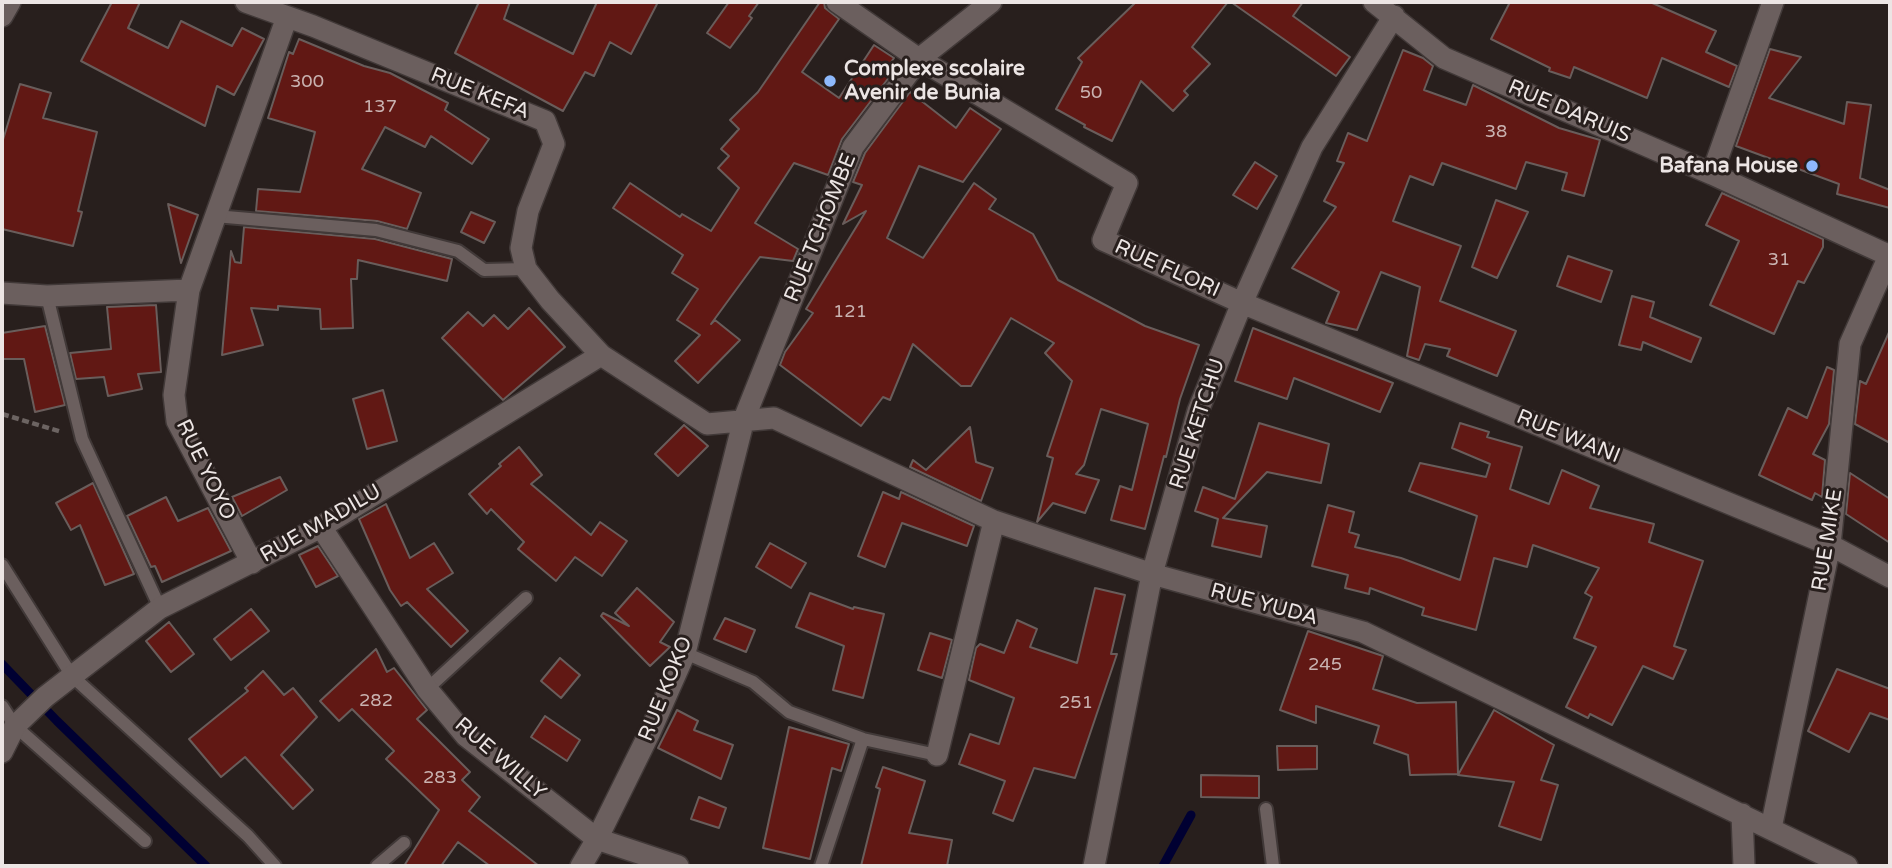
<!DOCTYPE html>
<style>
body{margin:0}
#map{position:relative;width:1892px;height:868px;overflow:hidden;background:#281f1d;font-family:"Varela Round",sans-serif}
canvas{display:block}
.frame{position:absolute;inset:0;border:4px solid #ece5e4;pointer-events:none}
</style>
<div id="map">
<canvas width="1892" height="868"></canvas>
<div class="frame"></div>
</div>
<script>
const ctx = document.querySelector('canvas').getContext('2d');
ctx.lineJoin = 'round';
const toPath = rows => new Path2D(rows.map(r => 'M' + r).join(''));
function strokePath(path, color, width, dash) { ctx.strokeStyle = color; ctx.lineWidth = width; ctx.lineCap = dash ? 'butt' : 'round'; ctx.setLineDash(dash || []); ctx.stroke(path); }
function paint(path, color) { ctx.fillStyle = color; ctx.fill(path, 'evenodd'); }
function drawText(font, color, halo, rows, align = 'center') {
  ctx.font = font + ' "Varela Round",sans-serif'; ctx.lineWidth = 6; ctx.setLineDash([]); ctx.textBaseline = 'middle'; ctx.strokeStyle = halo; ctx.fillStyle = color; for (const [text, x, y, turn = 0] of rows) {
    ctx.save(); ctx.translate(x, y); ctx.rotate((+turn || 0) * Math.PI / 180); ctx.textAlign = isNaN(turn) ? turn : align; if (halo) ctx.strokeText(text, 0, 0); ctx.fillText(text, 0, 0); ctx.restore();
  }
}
strokePath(toPath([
 [2,664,57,721,206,866],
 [1163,866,1191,815]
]), '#000032', 9);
const building = toPath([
 [112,2,140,2,128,28,168,48,181,21,232,46,242,28,264,39,234,95,217,86,205,126,81,61,112,2],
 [479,2,510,2,504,19,573,54,597,2,658,2,631,54,610,42,594,76,585,72,563,111,455,53,479,2],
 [729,2,759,2,749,16,752,18,730,48,707,33,729,2],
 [820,2,824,2,825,8,839,19,802,72,839,98,874,45,894,58,884,72,890,76,842,139,828,175,794,163,755,223,798,249,793,261,760,257,711,324,715,320,740,340,698,383,675,361,700,335,677,320,698,289,672,273,683,255,613,208,630,183,680,217,682,214,711,231,739,188,718,168,729,156,721,149,739,129,730,120,758,92,820,2],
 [1136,2,1228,2,1192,47,1210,64,1184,91,1188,95,1173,111,1141,81,1112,141,1084,127,1085,125,1056,109,1082,62,1078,58,1136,2],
 [1231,2,1303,2,1293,16,1350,57,1336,76,1231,2],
 [1510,2,1650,2,1716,31,1706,52,1737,66,1729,87,1662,58,1647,98,1574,67,1570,78,1549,71,1550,68,1491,39,1510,2],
 [299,39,364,66,390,73,448,103,445,110,489,139,472,164,431,136,425,147,385,127,362,169,421,193,407,229,377,221,256,211,258,189,300,192,315,132,268,118,289,52,293,54,299,39],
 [1770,49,1801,57,1769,98,1844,124,1847,102,1871,105,1860,178,1890,190,1890,208,1837,194,1839,184,1736,146,1770,49],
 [1403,50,1423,58,1433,66,1424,90,1466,105,1473,85,1559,128,1600,140,1584,196,1562,190,1567,173,1526,162,1516,189,1442,163,1433,185,1410,176,1393,221,1461,246,1440,301,1516,331,1497,376,1447,356,1450,349,1425,344,1419,360,1407,356,1420,287,1381,272,1357,330,1326,323,1339,292,1292,268,1336,207,1324,201,1344,163,1337,161,1348,133,1367,141,1403,50],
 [20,84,51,93,43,118,97,132,78,211,82,212,73,246,2,229,2,143,20,84],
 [910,92,956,128,970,108,1001,129,963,182,919,166,887,238,923,258,974,183,996,199,989,209,1033,234,1058,280,1145,326,1199,345,1180,399,1166,457,1164,456,1145,529,1111,520,1120,486,1132,490,1148,424,1101,409,1084,465,1076,474,1099,480,1085,513,1053,503,1037,522,1053,458,1047,456,1072,381,1045,353,1054,343,1011,318,971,386,961,386,913,344,890,400,883,397,861,426,780,365,785,352,813,313,806,309,866,211,843,224,862,185,853,182,865,153,910,92],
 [1255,162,1277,176,1257,209,1233,195,1255,162],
 [1722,193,1823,239,1823,247,1804,283,1798,281,1774,334,1710,305,1739,241,1706,225,1722,193],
 [1496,200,1528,212,1497,278,1472,267,1496,200],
 [168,204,198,215,181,263,168,204],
 [471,212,495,222,484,243,461,232,471,212],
 [244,227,375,239,452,259,447,281,358,260,357,279,351,279,353,328,321,329,320,309,278,306,278,310,251,308,263,345,222,355,231,251,235,262,241,263,244,227],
 [1568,256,1612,271,1601,302,1557,286,1568,256],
 [1632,296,1654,302,1650,317,1701,338,1691,362,1643,342,1641,350,1619,345,1632,296],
 [156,305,161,372,138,374,142,389,108,396,104,377,76,379,70,353,111,349,107,307,156,305],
 [529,308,565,347,503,400,442,338,468,312,483,326,494,315,508,329,529,308],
 [45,326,65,405,35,412,24,359,2,359,2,333,45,326],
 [1253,328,1393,383,1380,412,1294,378,1287,399,1235,381,1253,328],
 [1890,330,1890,443,1855,424,1860,381,1866,384,1890,330],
 [1827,367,1834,370,1829,424,1813,454,1825,460,1822,497,1815,493,1812,500,1759,475,1788,408,1807,418,1827,367],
 [383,390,397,441,367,449,353,399,383,390],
 [1259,423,1329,444,1321,483,1267,472,1223,518,1267,526,1261,557,1212,546,1218,519,1195,511,1203,487,1235,499,1259,423],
 [1460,423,1489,432,1487,437,1522,447,1510,489,1549,504,1562,470,1599,486,1590,508,1654,524,1649,542,1703,561,1674,646,1686,650,1673,679,1643,666,1612,725,1590,714,1588,718,1566,707,1596,647,1574,638,1592,597,1585,593,1599,568,1533,545,1527,567,1494,558,1476,630,1422,615,1424,608,1370,588,1369,594,1345,588,1348,575,1312,566,1328,505,1354,512,1349,532,1359,535,1355,547,1401,558,1460,580,1477,516,1409,491,1420,463,1486,477,1490,464,1452,448,1460,423],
 [684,425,708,446,678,476,655,454,684,425],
 [970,427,976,462,993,468,981,501,910,467,913,460,926,470,970,427],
 [519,447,542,475,531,484,591,535,600,522,627,541,602,576,575,557,556,581,518,549,524,542,491,509,487,514,469,494,501,466,499,464,519,447],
 [1850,473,1890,499,1890,543,1846,514,1850,473],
 [280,477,287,490,242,516,232,497,280,477],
 [93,483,134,574,105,585,80,525,71,530,56,503,93,483],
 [883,492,899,499,901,492,974,526,967,546,902,523,885,567,858,556,883,492],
 [166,497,178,521,208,508,231,551,162,582,155,566,151,567,127,516,166,497],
 [386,504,410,558,434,543,453,573,427,589,468,631,451,647,407,602,401,606,390,590,359,519,386,504],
 [770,543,806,563,791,588,756,567,770,543],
 [318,546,338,576,316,587,299,555,318,546],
 [637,588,674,622,660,642,670,647,650,666,601,616,603,613,629,626,615,613,637,588],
 [1095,588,1125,595,1111,654,1117,654,1075,778,1034,768,1013,821,993,813,1005,781,959,764,970,734,999,744,1014,698,969,680,976,648,980,644,1004,653,1017,620,1037,629,1030,647,1077,663,1095,588],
 [810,593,853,609,854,607,884,614,863,698,833,690,844,646,796,627,810,593],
 [251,609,269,631,231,660,214,639,251,609],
 [725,618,755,630,746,652,714,639,725,618],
 [169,622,194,654,171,672,146,641,169,622],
 [1308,631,1383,656,1373,689,1417,703,1456,702,1458,774,1410,775,1408,755,1374,743,1379,726,1316,706,1316,723,1280,710,1308,631],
 [930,633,952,640,942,678,918,670,930,633],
 [376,649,387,672,394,668,427,710,417,719,470,772,462,780,480,797,469,811,539,866,490,866,458,842,441,866,404,866,439,810,386,759,394,751,352,709,339,721,320,701,376,649],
 [560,658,580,675,561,698,541,681,560,658],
 [1837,669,1890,689,1890,720,1870,713,1849,752,1808,731,1837,669],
 [263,671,284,695,293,688,317,717,281,755,313,790,293,809,245,757,221,777,189,739,248,691,245,688,263,671],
 [677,710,698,721,694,730,733,745,721,779,658,748,677,710],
 [1494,710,1554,745,1541,780,1558,785,1541,840,1499,826,1514,782,1458,775,1494,710],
 [545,716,580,740,567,761,531,737,545,716],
 [789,727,849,744,841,771,832,768,810,859,763,848,789,727],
 [1277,746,1317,746,1317,769,1278,770,1277,746],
 [883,767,925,781,909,833,952,840,947,866,861,866,880,789,876,787,883,767],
 [1201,775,1259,776,1259,798,1201,797,1201,775],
 [699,797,726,808,719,828,691,819,699,797]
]);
paint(building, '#611814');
strokePath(building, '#695d5b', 2);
const lane = toPath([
 [215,216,376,230,458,251,484,270,526,269],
 [47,296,82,439,160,608],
 [2,565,72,676,248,836,275,866],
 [685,653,753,682,789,712,863,739,937,755],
 [427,689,526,598],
 [2,706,15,726,145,841],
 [1266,809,1273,866],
 [377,866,404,843],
 [821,866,863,739]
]);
const street = toPath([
 [246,2,313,26,545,121,554,144,528,211,521,248,526,269,550,300,601,355,707,424,774,418,994,521,1152,574,1363,632,1847,866],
 [837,2,919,59,1127,183,1103,240,1242,303,1830,545,1890,577],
 [1374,2,1444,58,1712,174,1890,256],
 [2,16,10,2],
 [1712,174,1773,2],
 [2,293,47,296,189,290],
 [321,527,427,689,466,736,597,839,678,866],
 [252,563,177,421,174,395,189,290,287,17],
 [2,752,15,726,45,697,160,608,321,527,601,355],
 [937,755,994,521],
 [1742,814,1744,866],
 [1771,828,1830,545,1850,344,1889,256],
 [581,866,597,839,650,732,685,653,744,419,853,147,919,59,991,2],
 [1094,866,1152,574,1198,411,1242,303,1312,147,1394,16]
]);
strokePath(lane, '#413938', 16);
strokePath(street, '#413938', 24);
strokePath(toPath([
 [2,414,62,432]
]), '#6c6462', 4.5, [7, 3.5]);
strokePath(lane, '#6b5f5e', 12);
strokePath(street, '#6b5f5e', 21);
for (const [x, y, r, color] of [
 [830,81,7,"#8eb9fc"],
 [1812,166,7,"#8eb9fc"]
]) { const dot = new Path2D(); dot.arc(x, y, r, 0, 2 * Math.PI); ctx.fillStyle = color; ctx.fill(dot); strokePath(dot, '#281f1d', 2.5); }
drawText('18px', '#c9b2b0', null, [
 ["300",307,82],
 ["50",1091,93],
 ["137",380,107],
 ["38",1496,132],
 ["31",1779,260],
 ["121",850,312],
 ["245",1325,665],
 ["282",376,701],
 ["251",1076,703],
 ["283",440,778]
]);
drawText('bold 21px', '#ece5e4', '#281f1d', [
 ["Complexe scolaire",844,69],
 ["Avenir de Bunia",844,93],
 ["Bafana House",1798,166,"right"]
], 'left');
drawText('21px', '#ece5e4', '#281f1d', [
 ["RUE KEFA",480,94,22],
 ["RUE DARUIS",1569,112,23],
 ["RUE TCHOMBE",821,228,-68],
 ["RUE FLORI",1167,269,24],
 ["RUE KETCHU",1198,424,-72],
 ["RUE WANI",1568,437,22],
 ["RUE YOYO",205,470,64],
 ["RUE MADILU",321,524,-30],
 ["RUE MIKE",1828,540,-81],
 ["RUE YUDA",1264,605,15],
 ["RUE KOKO",666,689,-68],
 ["RUE WILLY",500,759,41]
]);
</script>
